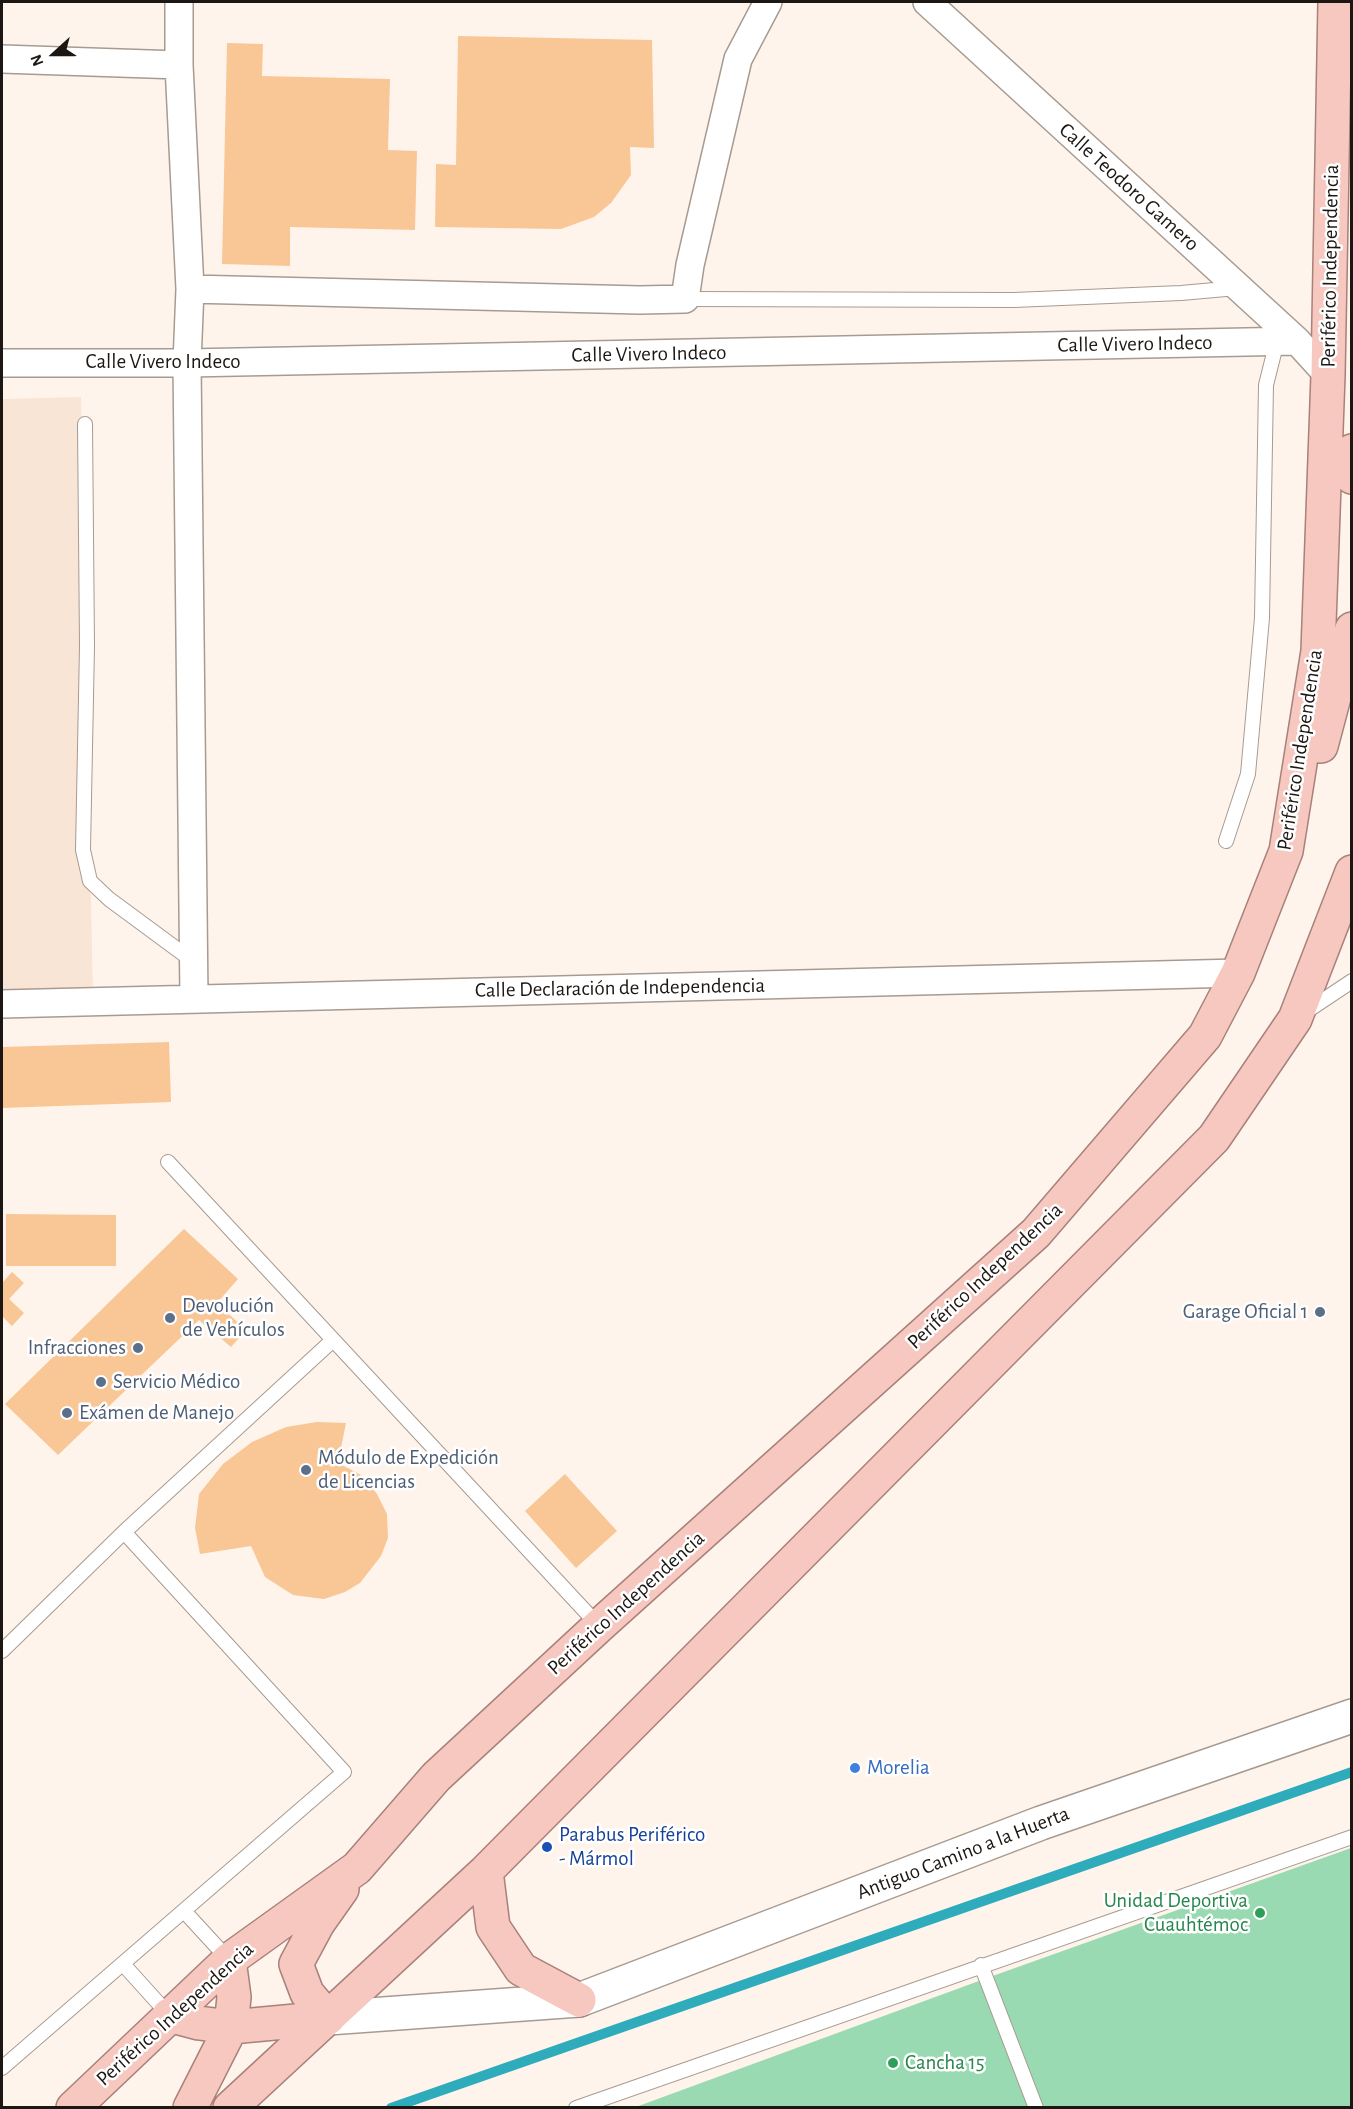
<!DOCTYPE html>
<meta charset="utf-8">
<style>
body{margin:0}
#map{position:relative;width:1353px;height:2109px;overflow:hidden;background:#fff4eb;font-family:"Alegreya Sans",sans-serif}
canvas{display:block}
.frame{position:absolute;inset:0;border:3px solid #1c1713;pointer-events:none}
.north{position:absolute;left:24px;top:24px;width:60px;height:60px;-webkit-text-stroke:4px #fff;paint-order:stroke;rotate:249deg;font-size:16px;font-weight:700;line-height:24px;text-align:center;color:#1c1713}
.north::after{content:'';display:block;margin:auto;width:21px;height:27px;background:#1c1713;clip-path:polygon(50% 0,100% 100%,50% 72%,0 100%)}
</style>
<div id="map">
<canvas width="1353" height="2109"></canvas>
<div class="frame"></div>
<div class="north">N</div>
</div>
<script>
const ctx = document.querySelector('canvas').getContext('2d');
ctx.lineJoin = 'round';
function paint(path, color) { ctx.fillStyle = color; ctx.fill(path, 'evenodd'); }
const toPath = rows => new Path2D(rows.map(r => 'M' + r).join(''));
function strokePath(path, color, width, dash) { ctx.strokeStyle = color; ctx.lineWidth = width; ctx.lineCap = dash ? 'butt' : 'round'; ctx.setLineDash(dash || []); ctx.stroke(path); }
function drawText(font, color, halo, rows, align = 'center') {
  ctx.font = font + ' "Alegreya Sans",sans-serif'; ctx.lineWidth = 5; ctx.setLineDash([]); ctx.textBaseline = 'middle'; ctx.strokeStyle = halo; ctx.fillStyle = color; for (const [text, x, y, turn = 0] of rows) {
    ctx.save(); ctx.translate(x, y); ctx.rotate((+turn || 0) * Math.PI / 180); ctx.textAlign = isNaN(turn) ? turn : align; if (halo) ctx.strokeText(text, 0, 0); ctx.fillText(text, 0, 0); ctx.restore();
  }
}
paint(toPath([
 [81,397,93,996,2,998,2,399]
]), '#f9e5d5');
paint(toPath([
 [1351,1848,1351,2107,633,2108,987,1978]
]), '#9adab2');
strokePath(toPath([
 [391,2108,1352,1772]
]), '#2eacbc', 10);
paint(toPath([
 [458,36,652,40,654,148,630,147,631,175,611,203,594,217,561,229,435,227,436,164,456,165],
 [227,43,263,44,262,76,390,79,388,150,417,151,415,230,290,227,290,266,222,264],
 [169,1042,171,1102,2,1108,2,1047],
 [6,1214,116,1215,116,1266,6,1266],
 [184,1229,238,1279,217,1303,246,1330,231,1347,199,1320,58,1455,5,1404],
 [12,1272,24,1283,9,1299,24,1313,12,1326,2,1316,2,1283],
 [317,1422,346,1423,338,1463,363,1476,377,1494,387,1514,388,1538,381,1556,360,1583,345,1592,324,1599,293,1595,265,1577,251,1546,200,1554,195,1528,199,1494,223,1464,252,1442,286,1427],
 [565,1474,617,1531,576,1568,525,1511]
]), '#f9c696');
const service = toPath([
 [685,299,1014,300,1181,293,1237,288],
 [85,424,87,646,83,850,90,881,109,899,193,961],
 [1226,841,1248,774,1262,618,1266,385,1277,341],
 [1304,1013,1352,981],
 [168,1162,599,1626],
 [2,1651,124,1532,333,1340],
 [184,1911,229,1960],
 [123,1964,169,2015],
 [981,1965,1036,2108],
 [2,2068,344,1772,124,1532],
 [576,2108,1352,1837]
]);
const minor = toPath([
 [179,2,179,65,190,289,187,363,194,999],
 [927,2,1297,341,1328,375],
 [2,59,179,65],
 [190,289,640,300,685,299,690,265,738,59,768,2],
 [2,363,187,363,1297,341],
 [2,1004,1238,973]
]);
const tertiary = toPath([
 [328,2018,579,2000,1041,1823,1352,1716]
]);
const trunk = toPath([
 [1352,451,1352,477],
 [1321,746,1352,629],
 [486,1871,493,1927,521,1969,579,2000],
 [169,2015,199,2023,231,2027,328,2018],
 [328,2018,307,1993,296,1964,318,1923,342,1889],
 [73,2108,229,1960,357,1868,436,1777,599,1626,1036,1233,1205,1036,1238,973,1286,851,1318,651,1328,375,1335,2],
 [190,2108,231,2027,234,1997,229,1960],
 [230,2108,486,1871,1214,1138,1295,1019,1352,872]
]);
strokePath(service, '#a79b91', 16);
strokePath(minor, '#a79b91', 30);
strokePath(tertiary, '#a79b91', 36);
strokePath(trunk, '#a8817a', 36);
strokePath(service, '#fff', 14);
strokePath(minor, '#fff', 27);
strokePath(tertiary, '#fff', 33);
strokePath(trunk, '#f6c8c0', 33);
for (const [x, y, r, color] of [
 [1320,1312,6,"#5c6f8a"],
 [170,1318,6,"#5c6f8a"],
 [138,1348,6,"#5c6f8a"],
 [101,1382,6,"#5c6f8a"],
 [67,1413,6,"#5c6f8a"],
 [306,1470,6,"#5c6f8a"],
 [855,1768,6,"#3f7fe0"],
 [547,1847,6,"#1a4fb4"],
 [1260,1913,6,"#2e9e5b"],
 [893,2063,6,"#2e9e5b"]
]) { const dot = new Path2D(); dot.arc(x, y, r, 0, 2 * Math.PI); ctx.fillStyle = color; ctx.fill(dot); strokePath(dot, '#fff', 2); }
drawText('21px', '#1c1713', '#fff', [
 ["Calle Teodoro Gamero",1129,187,42],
 ["Periférico Independencia",1330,266,-89],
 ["Calle Vivero Indeco",1135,344,-1],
 ["Calle Vivero Indeco",649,354,-1],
 ["Calle Vivero Indeco",163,362],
 ["Periférico Independencia",1300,750,-81],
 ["Calle Declaración de Independencia",620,988,-1],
 ["Periférico Independencia",985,1276,-43],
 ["Periférico Independencia",626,1603,-42],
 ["Antiguo Camino a la Huerta",963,1853,-21],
 ["Periférico Independencia",175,2014,-42]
]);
drawText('21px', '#4e5e75', '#fff', [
 ["Devolución",182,1306],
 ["de Vehículos",182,1330],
 ["Garage Oficial 1",1308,1312,"right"],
 ["Infracciones",126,1348,"right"],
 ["Servicio Médico",113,1382],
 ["Exámen de Manejo",79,1413],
 ["Módulo de Expedición",318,1458],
 ["de Licencias",318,1482]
], 'left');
drawText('21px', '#366cbe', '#fff', [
 ["Morelia",867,1768]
], 'left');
drawText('21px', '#164399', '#fff', [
 ["Parabus Periférico",559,1835],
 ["- Mármol",559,1859]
], 'left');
drawText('21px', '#27864d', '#fff', [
 ["Unidad Deportiva",1248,1901],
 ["Cuauhtémoc",1248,1925],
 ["Cancha 15",905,2063,"left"]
], 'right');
</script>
